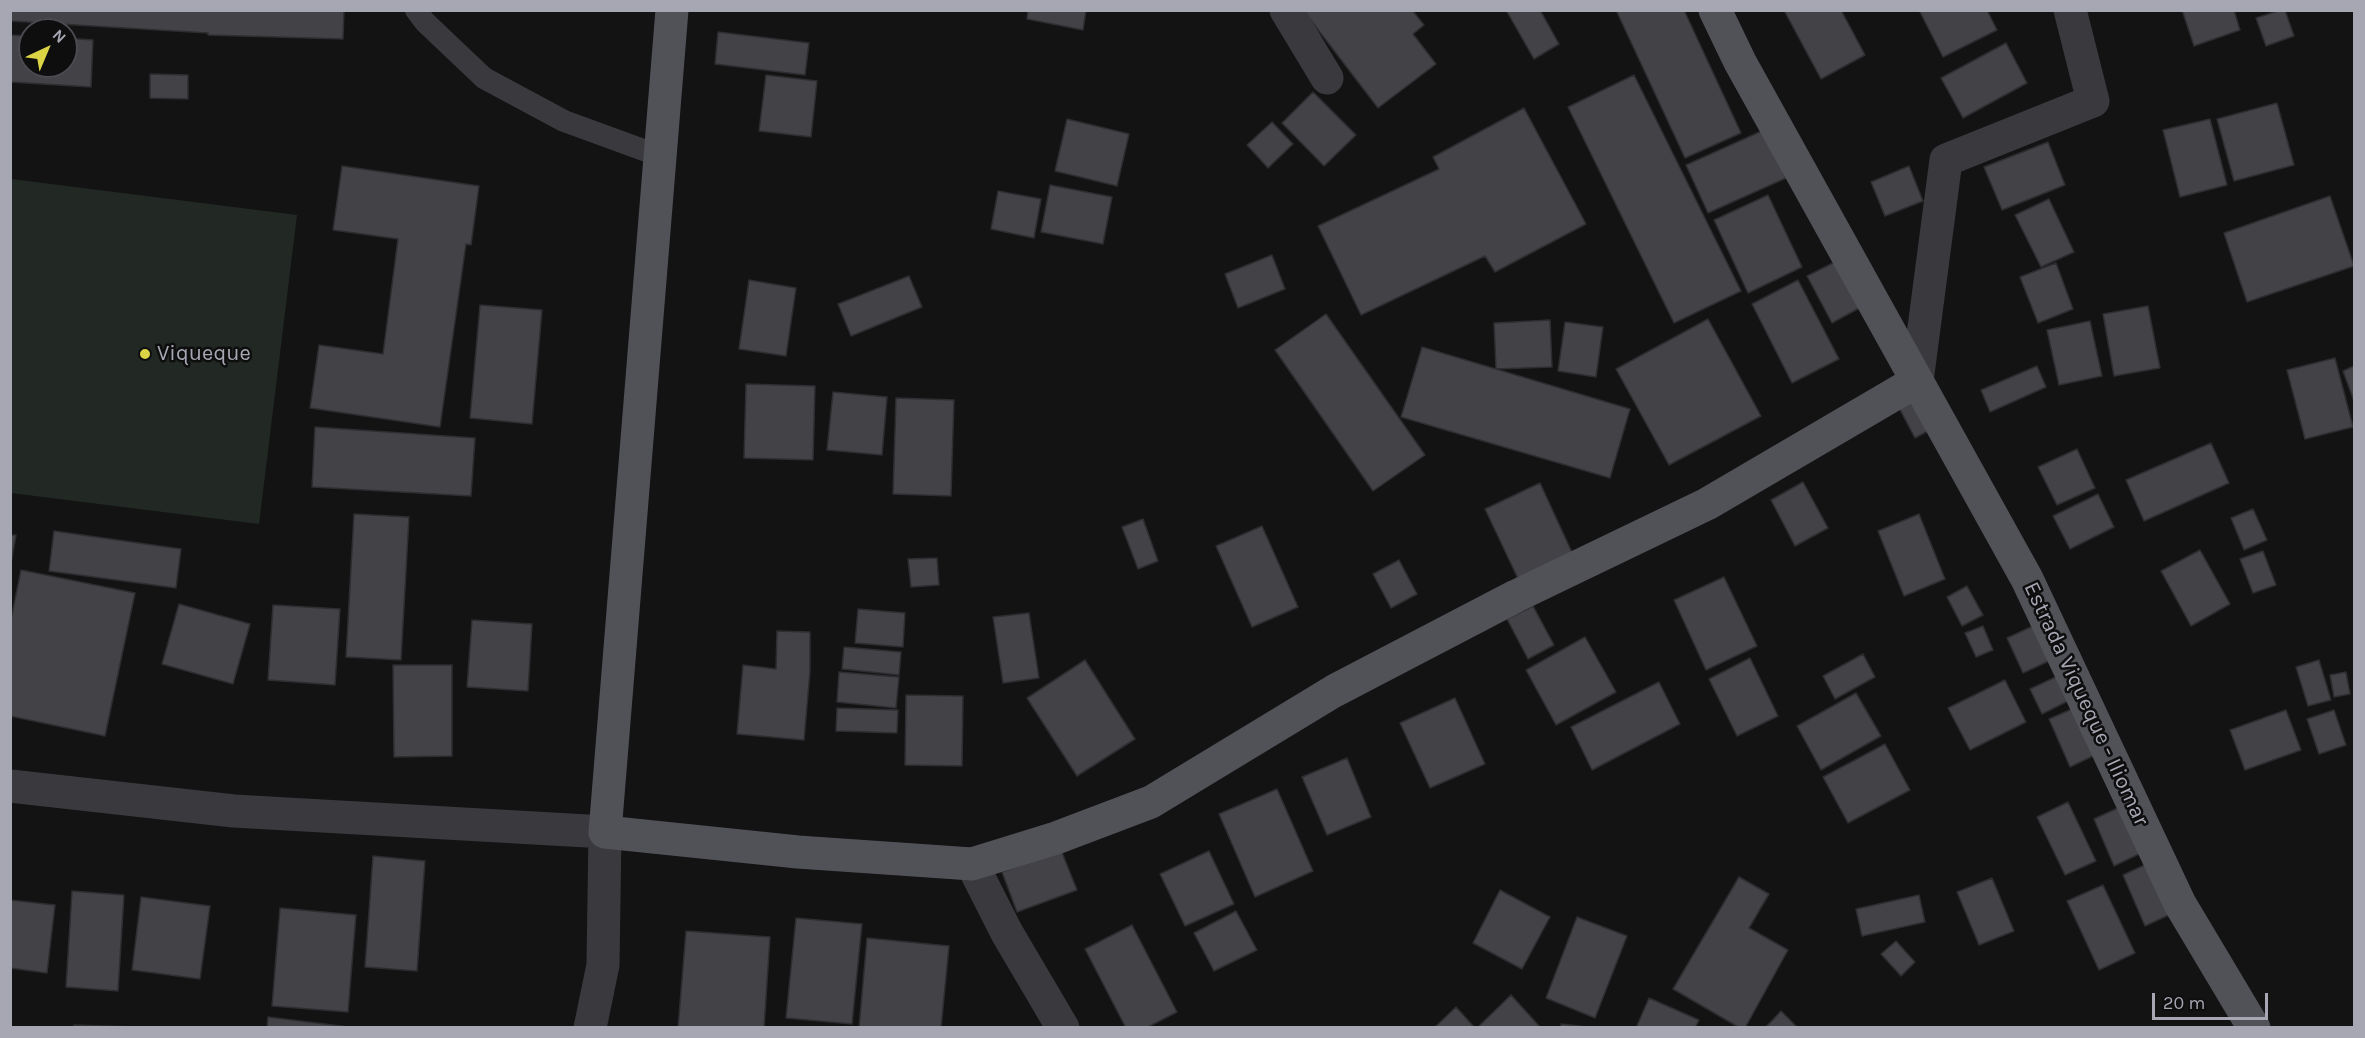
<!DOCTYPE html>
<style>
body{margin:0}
#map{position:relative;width:2365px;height:1038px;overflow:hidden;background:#131314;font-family:Karla,sans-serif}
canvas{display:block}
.frame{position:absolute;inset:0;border:12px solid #a6a7b3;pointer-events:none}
.north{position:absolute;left:18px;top:18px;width:60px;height:60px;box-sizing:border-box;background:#0e0e0f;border:2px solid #4b4b51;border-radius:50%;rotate:44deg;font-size:16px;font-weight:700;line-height:24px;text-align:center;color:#a6a7b3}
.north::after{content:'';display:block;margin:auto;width:21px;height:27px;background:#dbd445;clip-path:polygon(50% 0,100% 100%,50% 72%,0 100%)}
.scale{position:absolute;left:2152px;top:993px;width:116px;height:27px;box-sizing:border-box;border:3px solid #a6a7b3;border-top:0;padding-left:8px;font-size:18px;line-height:21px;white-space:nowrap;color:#a6a7b3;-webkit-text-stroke:4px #0e0e0f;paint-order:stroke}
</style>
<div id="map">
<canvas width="2365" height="1038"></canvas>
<div class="frame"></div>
<div class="north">N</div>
<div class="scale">20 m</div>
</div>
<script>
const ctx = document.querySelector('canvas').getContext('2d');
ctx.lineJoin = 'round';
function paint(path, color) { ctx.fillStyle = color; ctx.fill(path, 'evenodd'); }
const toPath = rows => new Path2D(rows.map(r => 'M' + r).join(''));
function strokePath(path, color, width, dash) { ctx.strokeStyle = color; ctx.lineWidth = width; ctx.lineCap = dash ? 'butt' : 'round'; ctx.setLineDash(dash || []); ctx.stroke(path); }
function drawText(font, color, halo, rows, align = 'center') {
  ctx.font = font + ' Karla,sans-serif'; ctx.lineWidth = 5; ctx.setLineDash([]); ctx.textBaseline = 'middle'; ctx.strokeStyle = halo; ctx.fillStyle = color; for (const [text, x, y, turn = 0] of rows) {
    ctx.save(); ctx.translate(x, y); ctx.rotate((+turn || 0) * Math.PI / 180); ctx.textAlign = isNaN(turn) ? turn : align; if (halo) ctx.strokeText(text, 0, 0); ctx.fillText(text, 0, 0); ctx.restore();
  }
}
paint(toPath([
 [11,179,297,215,259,524,11,493]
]), '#222925');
const building = toPath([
 [10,10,344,10,343,39,208,35,208,33,10,21,10,10],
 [1028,10,1086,10,1083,30,1027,19,1028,10],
 [1303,10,1412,10,1424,25,1413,34,1436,64,1378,108,1303,10],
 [1506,10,1540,10,1559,44,1534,59,1506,10],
 [1616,10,1684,10,1741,133,1685,158,1616,10],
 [1788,10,1841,10,1865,55,1821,79,1785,12,1788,10],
 [1919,10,1987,10,1997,30,1943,57,1919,10],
 [2182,10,2234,10,2240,30,2194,46,2182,10],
 [2281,10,2285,10,2294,36,2266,46,2256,18,2281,10],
 [718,32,809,43,805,75,715,64,718,32],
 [10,35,30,36,30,66,66,66,66,38,93,40,91,87,10,82,10,35],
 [2006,43,2027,83,1963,118,1941,78,2006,43],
 [150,74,188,75,188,99,150,98,150,74],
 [766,75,817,81,811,137,759,131,766,75],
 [1634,75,1741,291,1674,323,1568,107,1634,75],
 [1313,92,1356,135,1324,166,1282,123,1313,92],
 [2277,103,2294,165,2234,181,2217,119,2277,103],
 [1524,108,1586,224,1495,272,1485,256,1361,315,1318,226,1439,169,1433,157,1524,108],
 [1067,119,1129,134,1117,186,1055,171,1067,119],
 [2210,119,2227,185,2180,197,2163,130,2210,119],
 [1272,122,1293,144,1268,168,1247,145,1272,122],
 [1764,130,1786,178,1708,213,1686,165,1764,130],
 [2048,142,2065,185,2002,210,1984,167,2048,142],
 [342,166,479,186,471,245,466,244,440,427,310,408,319,345,383,354,398,239,333,230,342,166],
 [1909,166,1923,201,1885,216,1871,182,1909,166],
 [1050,185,1112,197,1103,244,1041,232,1050,185],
 [998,191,1041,199,1034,238,991,229,998,191],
 [1768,195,1802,267,1748,293,1714,220,1768,195],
 [2330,196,2354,266,2247,302,2224,233,2330,196],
 [2049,199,2074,252,2041,267,2015,215,2049,199],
 [1272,255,1285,289,1238,308,1225,274,1272,255],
 [1839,260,1863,306,1832,323,1807,276,1839,260],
 [2056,263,2073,309,2038,323,2020,277,2056,263],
 [909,276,922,307,851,336,838,304,909,276],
 [749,280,796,288,786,356,739,349,749,280],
 [1798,280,1839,359,1792,383,1752,304,1798,280],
 [480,305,542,310,532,424,470,418,480,305],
 [2148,306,2160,368,2114,376,2103,314,2148,306],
 [1326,314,1425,455,1373,491,1275,350,1326,314],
 [1708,319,1761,416,1669,465,1616,369,1708,319],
 [1550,320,1552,367,1496,369,1494,323,1550,320],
 [2090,321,2102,376,2059,385,2047,330,2090,321],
 [1565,322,1603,327,1596,377,1558,371,1565,322],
 [1422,347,1630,409,1610,478,1401,417,1422,347],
 [2335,358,2353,427,2305,439,2287,370,2335,358],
 [2037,366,2046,387,1990,412,1981,390,2037,366],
 [2354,366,2354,401,2343,371,2354,366],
 [746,384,815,386,813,460,744,458,746,384],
 [833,392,887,397,882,455,827,450,833,392],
 [1916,394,1935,427,1915,438,1897,404,1916,394],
 [896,398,954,400,951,496,893,494,896,398],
 [315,427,475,438,471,496,312,487,315,427],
 [2211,443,2229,483,2144,521,2126,480,2211,443],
 [2077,449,2095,488,2057,505,2038,467,2077,449],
 [1803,482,1828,528,1795,546,1771,500,1803,482],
 [1540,483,1576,561,1522,587,1485,509,1540,483],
 [2098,494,2114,527,2070,549,2053,516,2098,494],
 [2253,509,2267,540,2244,550,2231,518,2253,509],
 [354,514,409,517,401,660,346,657,354,514],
 [1919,514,1945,579,1904,596,1878,531,1919,514],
 [1143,519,1158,561,1138,569,1122,527,1143,519],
 [1262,526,1298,607,1252,627,1216,546,1262,526],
 [54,531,181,549,176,588,49,571,54,531],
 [10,535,16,535,10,569,10,535],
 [2200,550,2230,604,2191,626,2161,571,2200,550],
 [2263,551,2276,585,2253,593,2240,559,2263,551],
 [937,558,939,585,911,587,908,559,937,558],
 [1399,560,1417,594,1391,608,1373,574,1399,560],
 [21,570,135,593,105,736,10,716,10,624,21,570],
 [1724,577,1757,646,1706,670,1674,600,1724,577],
 [1967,586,1983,615,1962,626,1947,597,1967,586],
 [179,604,250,624,233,684,162,664,179,604],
 [273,605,340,609,335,685,268,680,273,605],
 [1533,606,1554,645,1528,659,1507,619,1533,606],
 [858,609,905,613,903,647,855,643,858,609],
 [1029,613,1039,678,1003,683,993,617,1029,613],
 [472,620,532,624,528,691,467,687,472,620],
 [1983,626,1993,650,1976,657,1965,633,1983,626],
 [2033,626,2049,661,2023,673,2007,638,2033,626],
 [777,631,810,632,810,671,804,740,737,734,743,665,776,669,777,631],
 [1585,637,1616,692,1556,725,1526,670,1585,637],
 [844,647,901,652,899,675,842,669,844,647],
 [1863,654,1875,677,1835,699,1823,676,1863,654],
 [1750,658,1778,716,1737,736,1709,679,1750,658],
 [1085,660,1135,739,1077,776,1027,698,1085,660],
 [2319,660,2331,700,2308,706,2296,667,2319,660],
 [393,665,452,665,452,756,394,757,393,665],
 [839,672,899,677,896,708,837,702,839,672],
 [2346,672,2350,694,2334,697,2330,675,2346,672],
 [2060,675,2072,699,2042,714,2030,689,2060,675],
 [2005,680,2026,722,1970,750,1948,708,2005,680],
 [1659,682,1680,724,1592,770,1571,727,1659,682],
 [1856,693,1881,736,1821,770,1797,726,1856,693],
 [906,695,963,696,962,766,905,765,906,695],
 [1455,698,1485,764,1430,788,1400,723,1455,698],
 [837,708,898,710,897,733,836,731,837,708],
 [2072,709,2093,756,2070,767,2049,719,2072,709],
 [2286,710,2301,750,2245,770,2230,730,2286,710],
 [2334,710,2346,745,2319,754,2307,719,2334,710],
 [1885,744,1910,790,1848,823,1823,777,1885,744],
 [1347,758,1371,817,1327,835,1302,777,1347,758],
 [1277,789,1313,871,1255,897,1219,814,1277,789],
 [2068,802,2096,861,2065,875,2037,817,2068,802],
 [2120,807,2141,853,2114,866,2094,819,2120,807],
 [1061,850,1077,890,1017,912,1002,872,1061,850],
 [1209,851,1234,904,1185,926,1160,874,1209,851],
 [373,856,425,861,417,971,365,967,373,856],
 [2149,863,2171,914,2145,926,2123,875,2149,863],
 [1739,877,1769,894,1749,928,1788,950,1745,1028,1740,1028,1673,989,1739,877],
 [1992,878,2014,931,1979,945,1957,892,1992,878],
 [2103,885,2135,953,2099,970,2067,901,2103,885],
 [1500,890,1550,917,1522,969,1473,943,1500,890],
 [72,891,124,895,118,991,66,987,72,891],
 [1919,895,1925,922,1862,936,1856,909,1919,895],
 [141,897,210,906,200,979,132,970,141,897],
 [10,900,55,905,47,973,10,968,10,900],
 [280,908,356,915,348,1012,272,1006,280,908],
 [1236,911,1257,950,1214,971,1194,933,1236,911],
 [1577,917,1627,936,1595,1018,1546,998,1577,917],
 [796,918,862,924,852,1024,786,1018,796,918],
 [1132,925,1177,1012,1146,1028,1126,1028,1085,949,1132,925],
 [686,931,770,937,764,1028,678,1028,686,931],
 [867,938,949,946,941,1028,859,1028,867,938],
 [1896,941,1915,962,1901,976,1881,954,1896,941],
 [1511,995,1541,1028,1477,1028,1511,995],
 [1649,998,1699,1020,1695,1028,1636,1028,1649,998],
 [1456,1007,1475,1028,1434,1028,1456,1007],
 [1781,1011,1798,1028,1765,1028,1781,1011],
 [268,1017,357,1028,267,1028,268,1017],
 [1561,1024,1597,1028,1561,1028,1561,1024],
 [74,1025,137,1027,137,1028,74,1028,74,1025]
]);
paint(building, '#434247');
strokePath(building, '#2e2d30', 1.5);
strokePath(toPath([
 [416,10,425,22,484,78,564,121,660,156]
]), '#3a3a3e', 22);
strokePath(toPath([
 [1286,10,1327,78],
 [1917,381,1946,160,2093,101,2070,10],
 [10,786,234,811,605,832,603,965,590,1028],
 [972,864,1007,933,1063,1028]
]), '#3a3a3e', 33);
strokePath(toPath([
 [672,10,605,832,798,852,972,864,1056,838,1151,802,1334,691,1516,596,1707,504,1917,381],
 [1715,10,1740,62,2027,579,2180,904,2254,1028]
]), '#515158', 33);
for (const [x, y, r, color] of [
 [145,354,6,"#dbd445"]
]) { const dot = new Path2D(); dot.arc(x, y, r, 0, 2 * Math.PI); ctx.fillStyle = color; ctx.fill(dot); strokePath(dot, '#0e0e0f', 2); }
drawText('22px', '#a6a7b3', '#0e0e0f', [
 ["Viqueque",157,354]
], 'left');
drawText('22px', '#a6a7b3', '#0e0e0f', [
 ["Estrada Viqueque - Iliomar",2086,704,65]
]);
</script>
